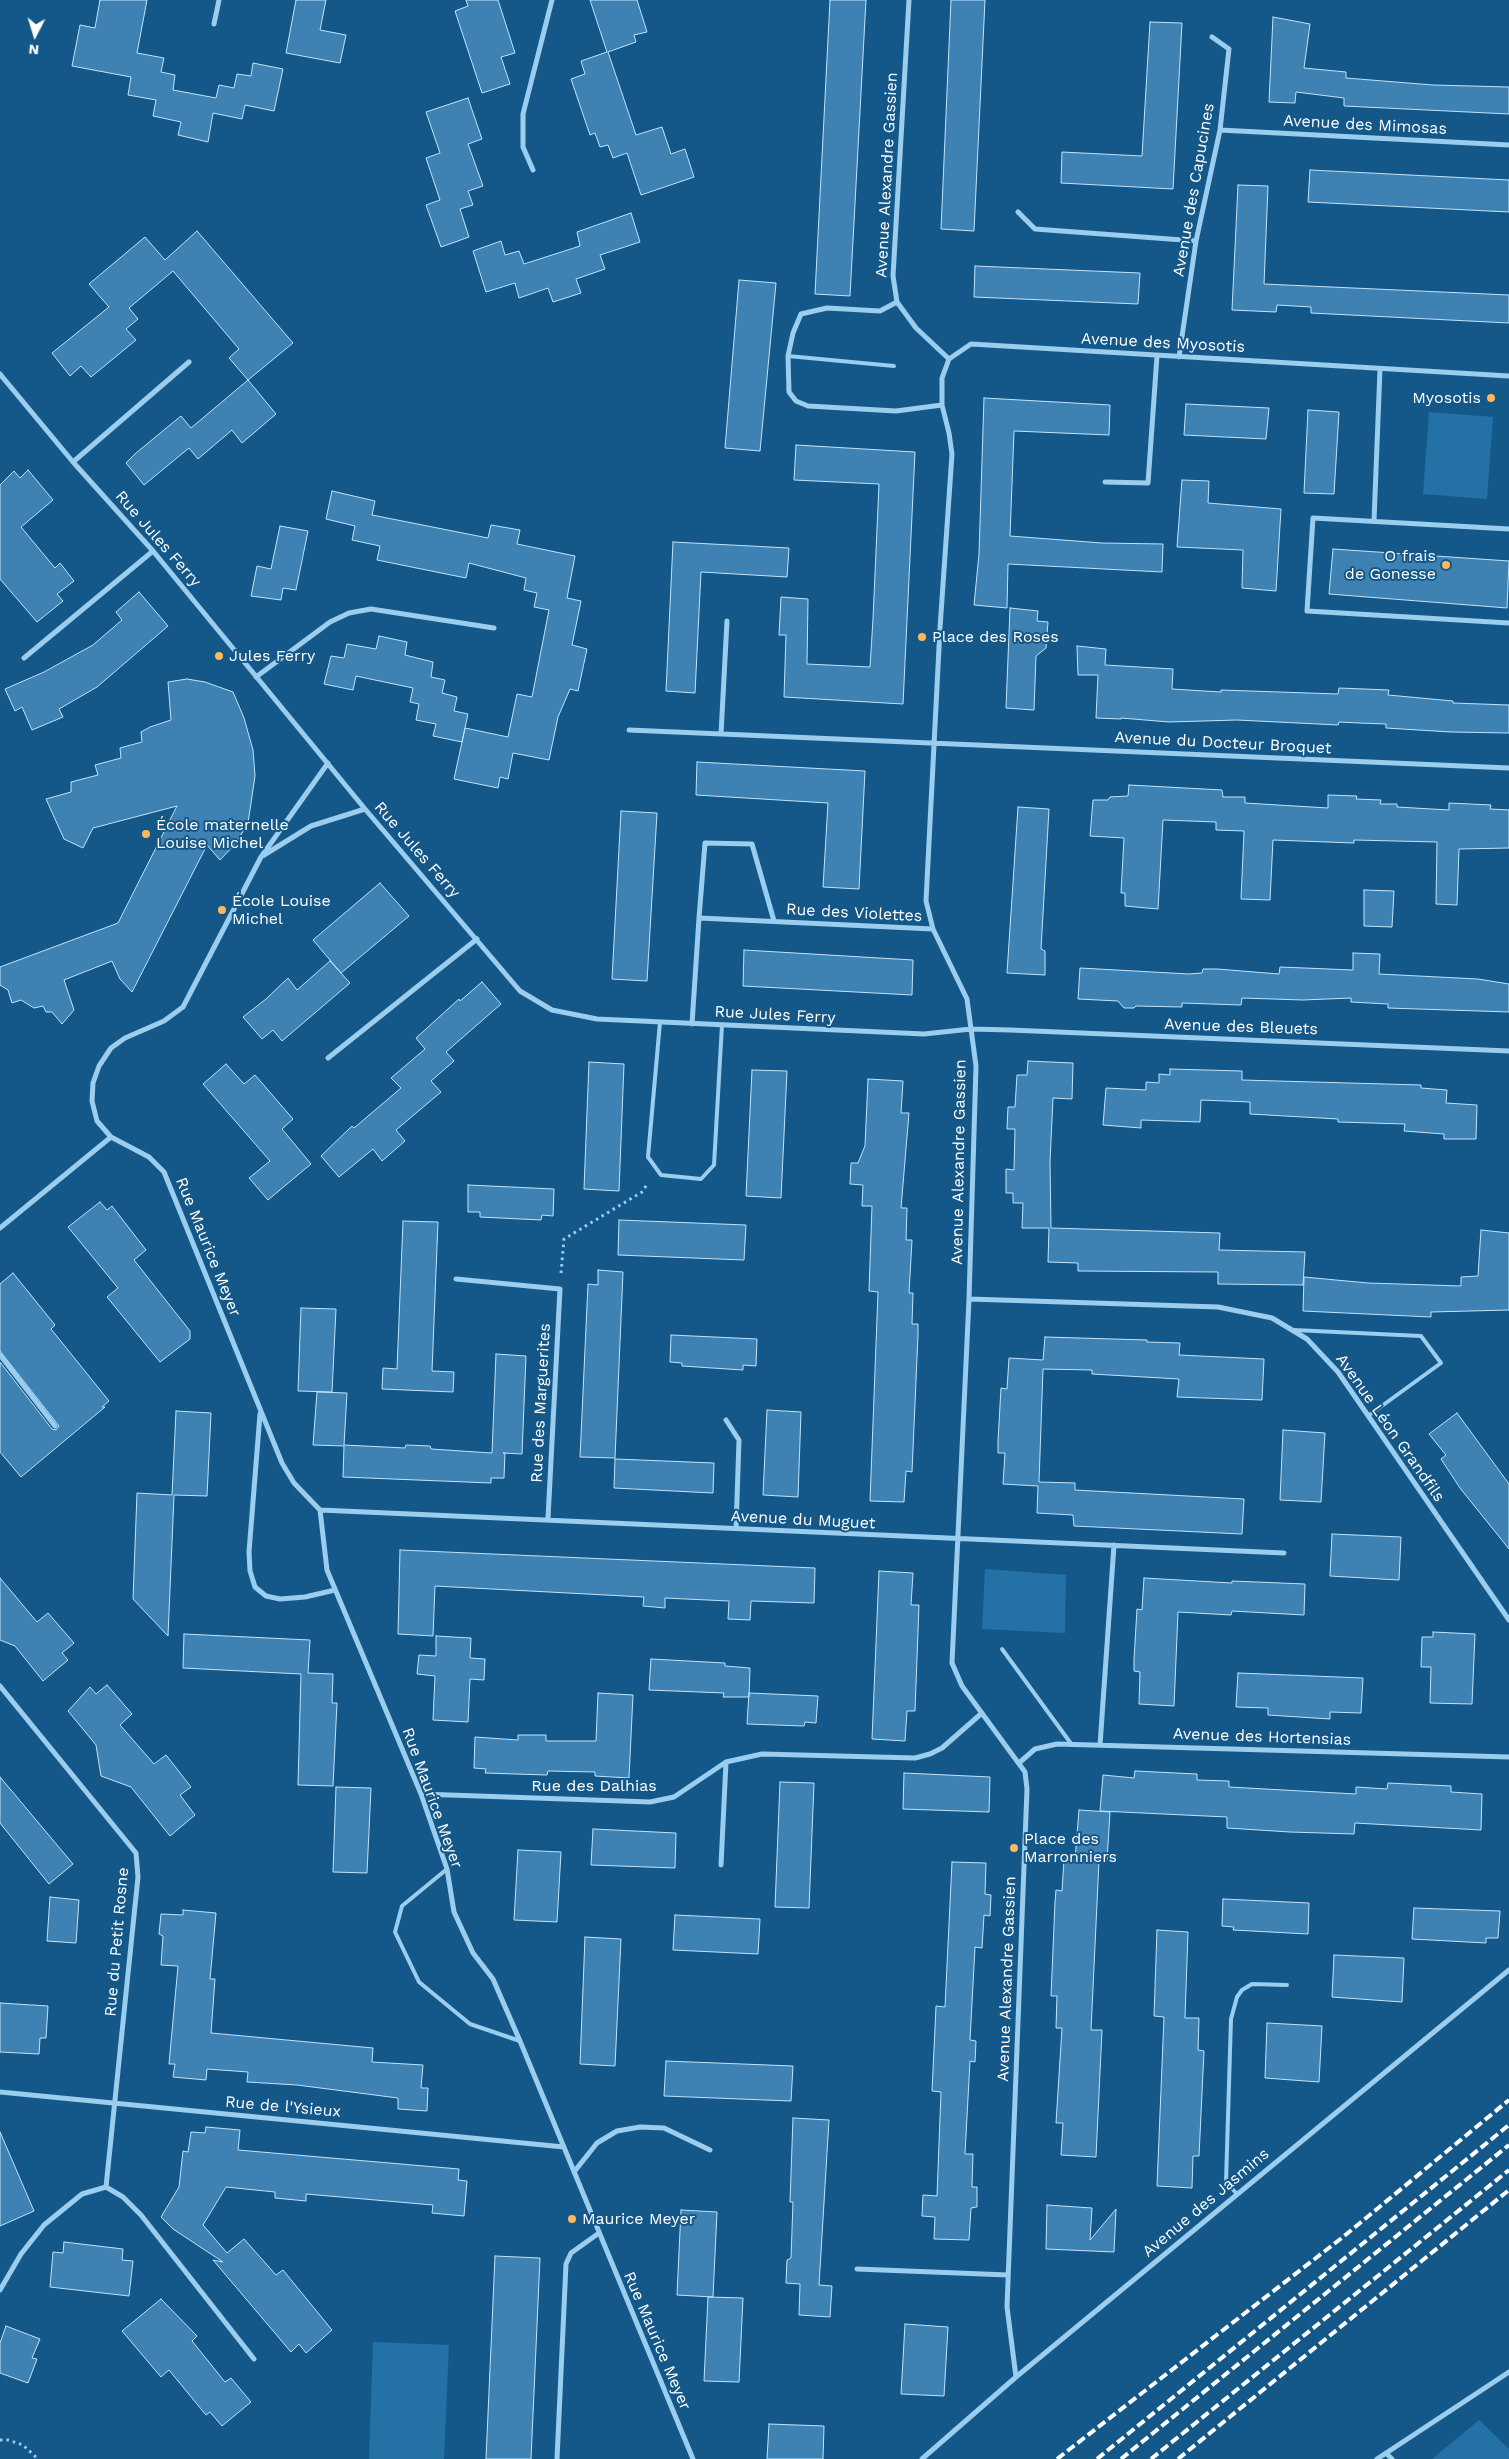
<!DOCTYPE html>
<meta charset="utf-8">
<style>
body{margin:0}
#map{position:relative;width:1509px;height:2459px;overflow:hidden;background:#145889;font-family:"Work Sans",sans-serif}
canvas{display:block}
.north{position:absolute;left:10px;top:10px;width:50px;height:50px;-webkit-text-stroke:4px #145889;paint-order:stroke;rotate:185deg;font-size:14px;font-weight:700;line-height:20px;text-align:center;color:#fff}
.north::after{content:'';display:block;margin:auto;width:18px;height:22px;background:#fff;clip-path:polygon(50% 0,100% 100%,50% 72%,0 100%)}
</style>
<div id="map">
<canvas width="1509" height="2459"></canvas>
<div class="north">N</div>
</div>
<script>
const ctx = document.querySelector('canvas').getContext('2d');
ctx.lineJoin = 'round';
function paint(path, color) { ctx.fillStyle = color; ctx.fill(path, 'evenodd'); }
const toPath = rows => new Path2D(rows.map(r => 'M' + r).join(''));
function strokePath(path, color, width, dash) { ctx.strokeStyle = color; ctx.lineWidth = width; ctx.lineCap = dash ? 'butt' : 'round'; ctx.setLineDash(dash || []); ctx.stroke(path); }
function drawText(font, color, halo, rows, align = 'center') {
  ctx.font = font + ' "Work Sans",sans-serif'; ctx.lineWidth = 4; ctx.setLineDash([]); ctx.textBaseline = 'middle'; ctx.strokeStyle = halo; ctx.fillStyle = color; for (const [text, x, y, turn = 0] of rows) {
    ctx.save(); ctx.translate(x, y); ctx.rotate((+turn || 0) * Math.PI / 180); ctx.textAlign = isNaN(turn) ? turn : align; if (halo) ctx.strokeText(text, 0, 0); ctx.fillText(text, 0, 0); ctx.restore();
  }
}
paint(toPath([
 [1429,412,1493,417,1487,499,1423,494],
 [985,1569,1066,1575,1065,1633,982,1629],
 [373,2342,449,2345,444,2459,369,2459],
 [1479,2420,1509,2449,1509,2459,1432,2459]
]), '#2471a7');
const building = toPath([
 [100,0,147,0,137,53,164,58,161,72,175,75,173,90,216,98,219,85,234,88,237,74,251,76,253,63,283,69,274,111,245,105,242,119,213,113,208,142,178,135,181,122,153,116,156,100,128,95,131,77,72,66,80,25,95,28,100,0],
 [296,0,326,0,320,30,346,35,340,63,286,53,296,0],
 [466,0,498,0,515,53,501,57,510,84,482,93,455,11,468,6,466,0],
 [590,0,637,0,647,32,634,35,636,42,608,52,636,135,662,127,671,154,685,149,694,177,641,195,627,153,613,158,608,145,600,147,595,133,590,135,571,79,585,74,581,61,607,52,590,0],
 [830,0,866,0,850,296,815,294,830,0],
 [951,0,985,0,974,231,941,229,951,0],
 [1273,17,1310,24,1304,68,1346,72,1346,78,1433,85,1509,87,1509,114,1344,106,1344,98,1296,92,1295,103,1269,102,1273,17],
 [1150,22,1182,23,1173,189,1061,183,1062,152,1142,156,1150,22],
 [468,98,482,139,468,144,483,186,468,191,473,205,460,209,469,237,441,247,426,205,440,200,426,158,440,153,426,112,468,98],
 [1310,170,1509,180,1509,212,1308,202,1310,170],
 [1238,185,1268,186,1264,284,1509,295,1509,323,1311,313,1311,307,1277,305,1276,312,1232,310,1238,185],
 [631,213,640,242,600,255,605,269,576,279,581,293,553,302,548,288,519,298,515,283,486,292,473,251,501,241,505,255,519,251,524,264,580,246,577,232,631,213],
 [197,231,293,343,248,380,229,358,239,349,173,271,129,308,138,319,126,329,136,340,91,377,81,366,70,376,52,353,109,307,89,284,145,237,165,260,197,231],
 [975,266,1140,273,1138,304,974,297,975,266],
 [739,280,776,283,760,451,725,448,739,280],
 [248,380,276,414,242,443,232,430,198,459,189,448,144,485,126,463,136,453,181,416,191,428,248,380],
 [984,398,1110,405,1109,435,1014,431,1010,536,1102,543,1163,544,1162,572,1008,564,1007,608,974,605,979,554,984,398],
 [1186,404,1269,408,1266,439,1184,435,1186,404],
 [1308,410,1339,412,1334,494,1304,493,1308,410],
 [796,445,915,452,903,704,784,697,786,635,779,635,781,597,808,599,807,664,870,667,873,619,879,484,794,480,796,445],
 [28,470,53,500,21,527,55,568,60,563,74,581,57,594,63,601,37,622,0,579,0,485,14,471,20,478,28,470],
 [1182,480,1209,481,1208,503,1281,509,1276,591,1242,588,1243,550,1177,547,1182,480],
 [332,491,375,501,372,515,488,538,491,525,520,530,517,544,575,556,567,598,581,601,572,645,587,649,578,691,570,689,558,717,549,760,513,753,508,779,500,777,498,788,454,779,465,728,508,737,517,694,532,697,549,610,534,607,537,593,524,590,526,578,469,563,466,578,377,560,380,546,352,540,355,526,326,519,332,491],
 [280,526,308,531,296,590,283,588,281,600,251,596,257,566,271,569,280,526],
 [673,542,789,548,787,577,701,572,695,693,666,691,673,542],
 [1333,549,1509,561,1507,608,1329,594,1333,549],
 [139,592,168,626,97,687,59,709,63,717,32,730,22,707,15,711,5,689,44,672,93,645,122,620,116,612,139,592],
 [1010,608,1038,611,1037,621,1048,622,1046,648,1036,656,1034,710,1006,708,1010,608],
 [379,636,407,642,405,655,433,662,431,677,445,680,442,693,457,697,454,711,468,714,462,742,433,736,436,724,416,720,419,704,410,702,413,688,356,676,353,690,324,684,331,656,344,658,347,644,376,649,379,636],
 [1077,646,1106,649,1105,665,1173,669,1172,689,1221,692,1221,690,1338,694,1339,688,1389,690,1388,695,1453,701,1453,703,1509,705,1509,733,1451,732,1386,728,1386,724,1359,723,1339,722,1338,725,1237,720,1169,722,1121,718,1121,719,1096,718,1098,675,1078,675,1077,646],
 [187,679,205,682,233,692,244,718,253,750,255,776,248,823,236,843,220,860,207,845,132,992,120,979,112,961,64,980,74,1010,62,1024,52,1012,46,1012,43,1006,34,1008,21,1000,12,1003,8,990,0,985,0,967,118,923,177,806,93,828,83,848,64,839,46,799,71,792,71,782,98,775,95,765,121,758,120,748,142,742,141,732,150,727,171,720,168,682,187,679],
 [697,762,865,771,859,889,823,887,828,803,696,795,697,762],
 [1129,785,1222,790,1223,797,1245,797,1245,803,1328,808,1328,795,1357,796,1356,799,1381,800,1380,804,1397,804,1397,807,1449,810,1449,803,1491,805,1490,809,1509,810,1509,848,1459,849,1457,905,1436,904,1437,842,1354,840,1354,843,1273,840,1270,900,1241,899,1244,831,1216,830,1216,822,1163,820,1158,909,1125,906,1125,893,1121,893,1124,838,1090,836,1093,800,1108,800,1110,797,1128,796,1129,785],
 [1018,807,1049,809,1041,949,1045,951,1045,975,1007,973,1018,807],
 [621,811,657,813,647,981,612,979,621,811],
 [380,883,409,916,341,973,313,940,380,883],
 [1364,890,1394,891,1392,927,1364,926,1364,890],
 [744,950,913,960,912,995,743,986,744,950],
 [1353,953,1380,954,1379,974,1478,979,1509,984,1509,1012,1388,1008,1388,1004,1351,1002,1351,998,1303,1000,1242,998,1241,1005,1182,1003,1182,1007,1136,1006,1134,1008,1124,1008,1118,1001,1078,999,1080,968,1189,974,1202,973,1203,969,1217,969,1279,974,1280,967,1353,970,1353,953],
 [330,961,350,983,282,1041,273,1030,262,1039,243,1017,266,999,288,978,297,990,330,961],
 [482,982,501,1004,446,1052,454,1061,431,1081,441,1092,396,1130,405,1141,382,1161,373,1149,339,1177,321,1156,352,1126,354,1128,401,1088,391,1078,425,1049,416,1038,459,999,460,1001,482,982],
 [1028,1061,1073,1063,1072,1099,1053,1098,1050,1162,1051,1228,1220,1233,1219,1250,1305,1252,1303,1285,1218,1284,1218,1272,1078,1271,1078,1263,1048,1262,1049,1228,1022,1228,1023,1203,1013,1203,1013,1193,1006,1193,1006,1169,1014,1170,1015,1129,1007,1129,1008,1107,1015,1107,1017,1075,1027,1075,1028,1061],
 [589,1062,624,1064,619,1191,584,1189,589,1062],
 [226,1064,244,1084,255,1075,293,1119,282,1129,311,1164,268,1200,249,1178,270,1161,203,1084,226,1064],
 [1170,1069,1242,1071,1242,1080,1421,1085,1421,1088,1447,1090,1446,1103,1477,1105,1476,1139,1444,1139,1444,1134,1404,1131,1405,1124,1338,1122,1338,1119,1250,1114,1250,1102,1201,1100,1200,1122,1141,1120,1141,1128,1103,1125,1106,1088,1146,1090,1146,1082,1159,1083,1159,1074,1170,1075,1170,1069],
 [752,1070,787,1071,781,1198,746,1196,752,1070],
 [868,1079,903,1081,901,1113,909,1113,901,1208,907,1208,906,1240,912,1240,909,1293,913,1293,912,1324,918,1324,918,1335,912,1472,906,1471,904,1502,870,1501,878,1292,869,1291,872,1206,862,1206,863,1185,850,1184,851,1163,858,1163,865,1146,868,1079],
 [468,1185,554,1189,553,1216,542,1215,541,1220,480,1217,480,1212,468,1212,468,1185],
 [100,1202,107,1210,112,1206,146,1250,134,1260,190,1331,190,1339,160,1362,107,1297,118,1288,68,1227,100,1202],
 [619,1220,746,1225,744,1260,618,1255,619,1220],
 [403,1221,438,1222,432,1371,454,1372,453,1392,382,1389,383,1368,397,1369,403,1221],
 [1481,1230,1509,1233,1509,1310,1431,1312,1431,1317,1303,1311,1304,1277,1368,1283,1461,1286,1461,1277,1478,1276,1481,1230],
 [598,1270,623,1272,615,1458,580,1457,588,1284,598,1285,598,1270],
 [13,1273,55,1325,51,1329,109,1401,102,1407,105,1407,21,1477,0,1452,0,1362,52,1429,56,1430,59,1426,0,1351,0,1284,13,1273],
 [301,1308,336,1309,332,1392,298,1391,301,1308],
 [671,1335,757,1339,756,1366,743,1365,743,1370,682,1366,682,1363,670,1362,671,1335],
 [1045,1337,1147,1340,1147,1342,1180,1343,1179,1355,1264,1359,1262,1400,1177,1397,1179,1379,1092,1374,1092,1370,1043,1369,1039,1482,1075,1483,1075,1490,1244,1499,1242,1534,1074,1526,1073,1515,1037,1513,1038,1486,1003,1484,1005,1453,998,1453,998,1441,1001,1388,1007,1389,1009,1358,1043,1360,1045,1337],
 [496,1354,526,1356,522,1454,503,1453,505,1453,504,1478,491,1478,491,1483,343,1477,344,1446,313,1445,317,1392,347,1393,344,1445,405,1448,406,1445,430,1446,431,1449,492,1453,496,1354],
 [767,1410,801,1412,798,1497,763,1495,767,1410],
 [176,1411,211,1413,207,1496,174,1495,168,1636,133,1599,137,1493,172,1495,176,1411],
 [1457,1413,1509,1484,1509,1549,1460,1488,1441,1459,1446,1455,1429,1434,1457,1413],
 [1283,1430,1325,1433,1321,1502,1280,1500,1283,1430],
 [615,1459,714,1463,713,1493,614,1488,615,1459],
 [1332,1534,1401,1537,1399,1580,1330,1576,1332,1534],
 [400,1550,815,1568,814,1603,751,1601,750,1620,728,1619,729,1601,665,1598,665,1608,643,1606,644,1597,435,1586,433,1636,398,1634,400,1550],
 [879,1571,913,1573,911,1605,919,1605,915,1711,907,1711,905,1741,872,1739,879,1571],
 [0,1578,37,1622,48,1613,74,1643,62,1653,68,1660,43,1681,15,1646,0,1640,0,1578],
 [1144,1578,1232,1583,1232,1581,1305,1584,1304,1615,1232,1611,1231,1615,1178,1612,1174,1706,1139,1704,1140,1672,1134,1671,1134,1659,1137,1609,1142,1610,1144,1578],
 [1433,1632,1475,1634,1472,1704,1430,1703,1431,1667,1421,1667,1422,1637,1433,1637,1433,1632],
 [184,1634,310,1640,308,1673,333,1674,332,1703,337,1703,333,1786,298,1785,301,1674,183,1668,184,1634],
 [436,1636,471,1638,470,1658,485,1659,484,1680,470,1679,468,1722,433,1720,435,1676,417,1674,419,1655,436,1656,436,1636],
 [651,1659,725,1663,725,1666,750,1668,749,1697,723,1697,724,1693,649,1690,651,1659],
 [1238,1673,1363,1678,1361,1713,1330,1712,1330,1719,1268,1715,1268,1708,1236,1707,1238,1673],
 [107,1685,132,1714,120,1725,154,1764,166,1755,191,1787,180,1795,195,1815,170,1836,131,1787,101,1776,96,1745,68,1711,90,1687,96,1694,107,1685],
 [598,1693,633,1695,629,1778,595,1776,595,1772,548,1771,547,1775,485,1773,486,1769,474,1768,475,1737,518,1740,518,1735,546,1735,546,1741,596,1741,598,1693],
 [749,1693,818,1696,816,1723,805,1722,804,1726,747,1724,749,1693],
 [1135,1771,1197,1774,1197,1780,1229,1781,1229,1787,1356,1794,1356,1787,1387,1789,1388,1783,1451,1786,1451,1792,1482,1794,1481,1830,1355,1823,1354,1834,1290,1832,1227,1828,1227,1817,1100,1811,1103,1775,1134,1778,1135,1771],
 [904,1773,990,1777,989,1812,903,1809,904,1773],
 [0,1777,73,1864,49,1884,0,1823,0,1777],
 [780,1782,814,1783,809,1908,775,1907,780,1782],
 [336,1787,371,1788,367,1873,333,1872,336,1787],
 [1079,1810,1110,1812,1107,1861,1099,1861,1091,2030,1102,2030,1096,2157,1061,2155,1063,2123,1056,2123,1062,2028,1056,2028,1057,1996,1051,1996,1055,1902,1056,1890,1062,1891,1064,1859,1075,1860,1079,1810],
 [593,1829,676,1833,675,1868,591,1865,593,1829],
 [518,1850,561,1852,557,1922,514,1920,518,1850],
 [952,1862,986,1863,985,1894,991,1895,990,1916,984,1915,982,1948,975,1947,970,2040,976,2041,975,2062,970,2061,965,2154,973,2154,972,2187,977,2187,977,2207,971,2208,969,2240,934,2239,935,2217,922,2216,923,2195,937,2196,941,2092,932,2091,935,2028,936,2006,945,2007,952,1862],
 [50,1897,79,1900,76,1943,47,1941,50,1897],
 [1223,1899,1309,1903,1308,1934,1233,1930,1234,1927,1222,1926,1223,1899],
 [1414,1908,1500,1911,1498,1938,1486,1938,1486,1943,1412,1939,1414,1908],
 [183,1910,216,1913,210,1979,215,1979,211,2033,373,2048,372,2062,423,2065,421,2088,428,2088,427,2111,398,2109,398,2098,297,2085,247,2082,248,2072,207,2069,206,2080,173,2077,175,2064,169,2064,178,1966,161,1965,163,1936,159,1934,161,1914,183,1915,183,1910],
 [675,1915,760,1919,758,1954,673,1950,675,1915],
 [1157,1930,1188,1932,1185,2018,1199,2018,1198,2050,1204,2051,1199,2156,1193,2156,1192,2188,1157,2186,1164,2017,1154,2016,1157,1930],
 [585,1937,621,1939,615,2066,580,2064,585,1937],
 [1334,1955,1404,1958,1402,2002,1332,1997,1334,1955],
 [0,2003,48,2006,46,2038,40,2038,39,2054,0,2052,0,2003],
 [1267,2023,1322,2026,1319,2082,1265,2078,1267,2023],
 [666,2061,793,2066,791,2101,664,2096,666,2061],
 [793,2118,829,2120,819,2285,832,2286,830,2317,799,2315,800,2284,786,2283,787,2260,791,2258,793,2202,790,2202,793,2118],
 [206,2127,240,2130,238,2150,459,2169,458,2180,467,2181,464,2216,432,2213,433,2205,306,2194,306,2201,275,2198,275,2192,226,2187,203,2225,227,2253,244,2239,276,2275,283,2270,332,2330,306,2353,299,2344,291,2352,213,2260,223,2262,173,2229,161,2217,179,2187,183,2151,188,2152,191,2132,205,2133,206,2127],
 [0,2132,34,2211,0,2226,0,2132],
 [1047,2205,1092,2208,1090,2240,1116,2209,1114,2252,1046,2249,1047,2205],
 [681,2210,717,2212,713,2297,677,2295,681,2210],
 [64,2242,123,2249,122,2260,133,2261,129,2296,50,2287,53,2252,63,2253,64,2242],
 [495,2256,540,2258,531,2459,486,2459,495,2256],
 [708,2297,743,2298,739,2382,704,2381,708,2297],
 [161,2299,197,2336,192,2341,225,2382,231,2378,251,2402,222,2426,210,2412,206,2415,169,2370,161,2377,122,2331,161,2299],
 [905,2324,948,2327,944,2396,901,2394,905,2324],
 [6,2326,40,2339,32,2358,37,2359,28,2383,0,2373,0,2343,6,2326],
 [769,2424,824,2426,823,2459,767,2459,769,2424]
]);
paint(building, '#3d82b2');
strokePath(building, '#c1e4fb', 1);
strokePath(toPath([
 [561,1273,564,1239,642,1192,648,1183],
 [0,2440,8,2440,23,2445,38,2459]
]), '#9bcdef', 3, [2.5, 4]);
strokePath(toPath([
 [788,356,894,366],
 [660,1022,648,1157,661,1175,701,1179,714,1165,722,1025],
 [1294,1330,1421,1336,1441,1363,1368,1416],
 [1002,1649,1072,1745],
 [447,1869,402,1906,395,1932,419,1982,470,2024,520,2041],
 [1237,2194,1226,2182,1231,2019,1237,1997,1242,1990,1252,1984,1287,1985]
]), '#9bcdef', 4);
strokePath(toPath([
 [909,0,893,276,897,302,916,328,949,359],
 [214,24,219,0],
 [1220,130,1509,145],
 [533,170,523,147,523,114,552,0],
 [1018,212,1035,229,1196,241],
 [897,302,880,311,827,308,801,314,793,333,788,356,789,392,796,401,808,406,896,411,942,405],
 [1179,357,1196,241,1220,130,1229,49,1212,37],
 [949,359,942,378,942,405,949,433,952,454,940,628,926,901,933,929,967,999,976,1066,969,1299,952,1663,962,1686,1025,1772,1027,1789,1007,2307,1016,2377],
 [949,359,971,344,1509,376],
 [0,374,73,462,153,551,365,809,520,991,552,1010,597,1019,924,1034,971,1029,1010,1030,1509,1051],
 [73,462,189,362],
 [1105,482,1148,483,1157,356],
 [1374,521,1380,369],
 [1509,529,1313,518,1307,611,1509,623],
 [24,658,153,551],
 [256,677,330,622,349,613,371,609,494,628],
 [629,730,1509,768],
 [721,734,727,621],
 [328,763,261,857,183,1007,164,1021,125,1038,111,1048,99,1066,93,1083,92,1101,97,1121,111,1137,149,1157,164,1172,282,1463,294,1483,320,1510,327,1570,421,1794,447,1869,454,1912,473,1953,493,1979,520,2041,693,2459],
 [264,855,311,826,365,809],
 [699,918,705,843,752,844,774,921],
 [692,1024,699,918,933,929],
 [328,1058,477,939],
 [0,1228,111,1137],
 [456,1279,560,1289,548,1518],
 [969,1299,1218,1307,1272,1318,1307,1339,1338,1372,1509,1620],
 [0,1355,55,1426],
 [260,1414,249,1552,250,1571,255,1587,266,1596,280,1599,305,1597,335,1590],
 [726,1420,739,1440,736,1529],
 [320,1510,1284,1553],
 [0,1686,136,1853,138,1877,106,2187],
 [1100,1745,1114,1545],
 [1019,1763,1035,1749,1057,1744,1509,1757],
 [421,1794,650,1802,674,1797,726,1762,762,1754,915,1758,930,1754,942,1748,982,1713],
 [721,1865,726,1762],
 [0,2092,564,2147],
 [574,2172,597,2143,617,2131,640,2127,664,2128,710,2150],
 [106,2187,123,2197,141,2215,254,2359],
 [857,2269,1008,2275],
 [0,2290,21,2254,44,2225,82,2194,106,2187],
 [1386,2453,1392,2459],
 [557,2459,566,2264,571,2253,599,2233],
 [922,2459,1016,2377,1509,1970],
 [1377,2459,1509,2372]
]), '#9bcdef', 5);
strokePath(toPath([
 [1057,2459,1343,2237,1509,2100],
 [1097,2459,1509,2125],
 [1121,2459,1509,2145],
 [1151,2459,1509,2170],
 [1178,2459,1509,2190]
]), '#fff', 4, [9, 4]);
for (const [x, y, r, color] of [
 [1491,398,5,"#ffb85a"],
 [1446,565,5,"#ffb85a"],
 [922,637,5,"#ffb85a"],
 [219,656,5,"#ffb85a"],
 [146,834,5,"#ffb85a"],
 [222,910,5,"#ffb85a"],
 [1014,1848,5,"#ffb85a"],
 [572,2219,5,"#ffb85a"]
]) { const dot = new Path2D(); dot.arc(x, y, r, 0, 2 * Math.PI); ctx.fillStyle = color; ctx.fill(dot); strokePath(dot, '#145889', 2); }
drawText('16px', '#fff', '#145889', [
 ["Avenue des Mimosas",1365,125,3],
 ["Avenue Alexandre Gassien",887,175,-87],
 ["Avenue des Capucines",1194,190,-80],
 ["Avenue des Myosotis",1163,343,3],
 ["Rue Jules Ferry",158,539,49],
 ["Avenue du Docteur Broquet",1223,743,3],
 ["Rue Jules Ferry",417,850,49],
 ["Rue des Violettes",854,913,3],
 ["Rue Jules Ferry",775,1015,3],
 ["Avenue des Bleuets",1241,1027,2],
 ["Avenue Alexandre Gassien",959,1162,-89],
 ["Rue Maurice Meyer",208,1247,68],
 ["Rue des Marguerites",541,1403,-87],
 ["Avenue Léon Grandfils",1390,1428,55],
 ["Avenue du Muguet",803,1520,3],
 ["Avenue des Hortensias",1262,1737,2],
 ["Rue des Dalhias",594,1786],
 ["Rue Maurice Meyer",432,1798,70],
 ["Rue du Petit Rosne",117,1942,-85],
 ["Avenue Alexandre Gassien",1007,1979,-88],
 ["Rue de l'Ysieux",283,2107,5],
 ["Avenue des Jasmins",1206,2203,-40],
 ["Rue Maurice Meyer",657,2341,67]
]);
drawText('16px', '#fff', '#145889', [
 ["Myosotis",1481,398,"right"],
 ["O frais",1436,556,"right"],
 ["de Gonesse",1436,574,"right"],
 ["Place des Roses",932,637],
 ["Jules Ferry",229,656],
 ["École maternelle",156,825],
 ["Louise Michel",156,843],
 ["École Louise",232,901],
 ["Michel",232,919],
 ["Place des",1024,1839],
 ["Marronniers",1024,1857],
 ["Maurice Meyer",582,2219]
], 'left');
</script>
